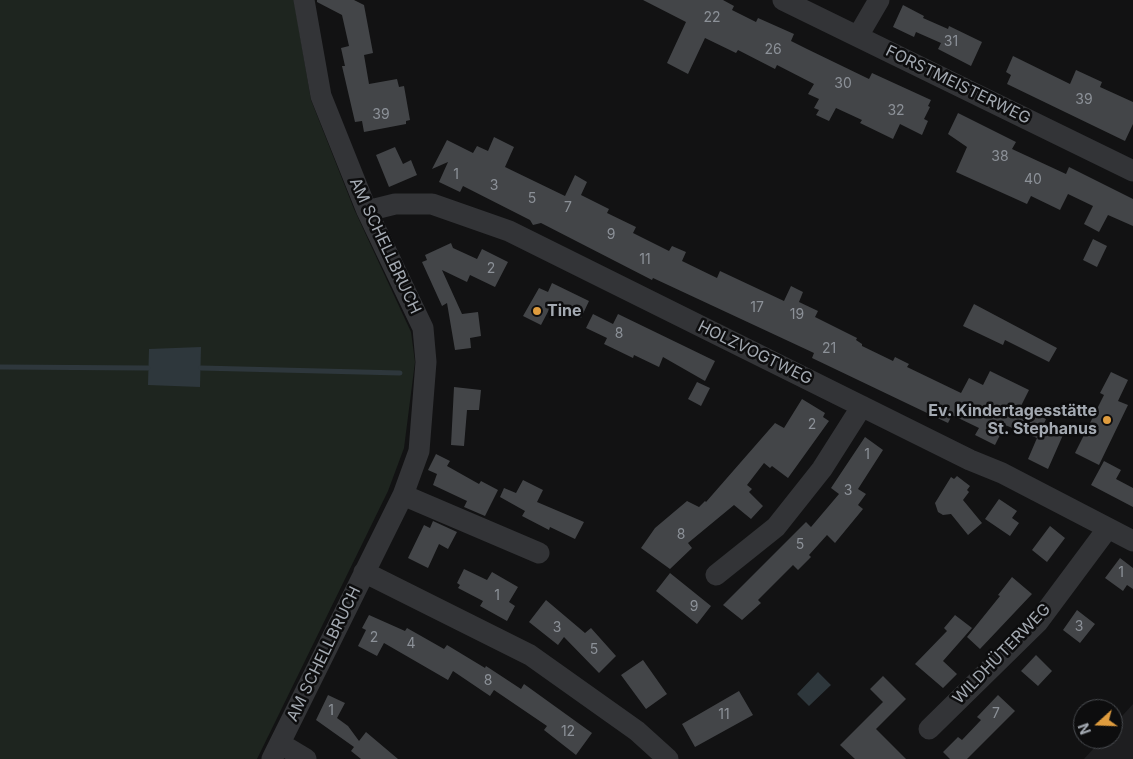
<!DOCTYPE html>
<meta charset="utf-8">
<style>
body{margin:0}
#map{position:relative;width:1133px;height:759px;overflow:hidden;background:#121213;font-family:Inter,sans-serif}
canvas{display:block}
.north{position:absolute;left:1073px;top:699px;width:50px;height:50px;box-sizing:border-box;background:#0d0d0e;border:1px solid #494c50;border-radius:50%;rotate:250deg;font-size:14px;font-weight:700;line-height:20px;text-align:center;color:#a4aab2}
.north::after{content:'';display:block;margin:auto;width:18px;height:22px;background:#df9c3e;clip-path:polygon(50% 0,100% 100%,50% 72%,0 100%)}
</style>
<div id="map">
<canvas width="1133" height="759"></canvas>
<div class="north">N</div>
</div>
<script>
const ctx = document.querySelector('canvas').getContext('2d');
ctx.lineJoin = 'round';
function paint(path, color) { ctx.fillStyle = color; ctx.fill(path, 'evenodd'); }
const toPath = rows => new Path2D(rows.map(r => 'M' + r).join(''));
function strokePath(path, color, width, dash) { ctx.strokeStyle = color; ctx.lineWidth = width; ctx.lineCap = dash ? 'butt' : 'round'; ctx.setLineDash(dash || []); ctx.stroke(path); }
function drawText(font, color, halo, rows, align = 'center') {
  ctx.font = font + ' Inter,sans-serif'; ctx.lineWidth = 5; ctx.setLineDash([]); ctx.textBaseline = 'middle'; ctx.strokeStyle = halo; ctx.fillStyle = color; for (const [text, x, y, turn = 0] of rows) {
    ctx.save(); ctx.translate(x, y); ctx.rotate((+turn || 0) * Math.PI / 180); ctx.textAlign = isNaN(turn) ? turn : align; if (halo) ctx.strokeText(text, 0, 0); ctx.fillText(text, 0, 0); ctx.restore();
  }
}
paint(toPath([
 [1133,704,1133,759,1084,759,1102,739,1113,739,1113,726]
]), '#1e1e20');
paint(toPath([
 [0,0,294,0,311,100,354,209,411,332,415,362,404,448,388,491,257,759,0,759]
]), '#1e251f');
paint(toPath([
 [201,347,200,387,148,385,149,349],
 [818,672,831,685,809,706,797,694]
]), '#2e373c');
strokePath(toPath([
 [0,367,148,368],
 [201,368,400,373]
]), '#2e373c', 5);
paint(toPath([
 [317,0,354,0,364,5,373,53,364,55,369,84,397,79,399,87,404,86,410,120,406,121,406,124,364,132,362,121,355,122,342,66,345,66,341,48,349,46,342,15,317,2],
 [643,0,723,0,734,6,732,10,756,22,758,18,794,34,791,41,807,49,869,79,872,73,931,100,928,106,930,107,924,119,928,121,922,135,900,124,893,139,860,123,862,120,836,108,829,121,816,115,819,110,814,108,819,99,808,94,814,84,777,65,775,69,738,50,736,53,705,38,688,74,667,63,686,22],
 [903,5,924,16,923,18,948,29,949,26,982,42,971,66,938,49,941,43,916,32,914,37,893,27],
 [1013,56,1070,84,1076,70,1102,82,1100,87,1133,102,1133,124,1125,141,1007,84,1011,75,1006,72],
 [958,113,1016,142,1012,149,1066,174,1069,167,1133,199,1133,226,1108,215,1099,232,1084,224,1093,206,1068,194,1060,210,1031,196,1027,204,956,172,967,147,948,134],
 [494,137,514,147,505,167,565,196,575,175,587,182,581,195,609,209,607,213,636,227,633,233,669,251,672,246,686,252,682,261,717,278,720,271,784,301,791,286,803,292,799,302,818,311,815,317,857,338,856,340,862,344,862,346,893,361,895,357,909,364,907,367,961,393,969,378,983,385,990,371,1029,390,1020,408,1046,419,1043,426,1063,435,1048,469,1028,459,1037,438,1005,425,995,445,975,435,979,428,952,415,948,423,812,358,814,353,653,278,652,280,541,223,533,225,530,220,463,186,460,192,439,182,448,162,432,169,447,140,473,153,477,146,488,151],
 [395,147,403,164,411,160,417,175,389,187,376,155],
 [1093,239,1107,246,1097,267,1083,260],
 [451,243,453,248,477,259,482,249,508,262,495,287,470,275,467,282,442,270,462,314,478,312,481,336,470,338,471,348,455,350,447,303,442,306,422,262,427,260,425,255],
 [552,283,589,301,581,318,552,304,541,325,523,316,539,288,548,292],
 [974,304,1057,348,1049,362,1005,340,1003,345,963,326],
 [593,314,613,324,618,314,715,361,705,381,663,357,659,367,634,355,633,358,604,344,607,338,586,328],
 [1111,372,1128,380,1118,401,1128,405,1099,465,1075,453,1104,395,1100,393],
 [697,382,710,388,701,406,688,399],
 [454,387,481,390,479,410,467,410,464,446,451,445],
 [802,399,825,413,823,417,829,421,788,478,772,466,770,468,764,463,747,485,752,489,749,492,763,506,751,519,734,505,688,543,692,548,670,569,641,548,655,528,687,501,699,507,705,501,706,502,775,423,784,428],
 [865,437,883,450,858,489,866,494,858,505,863,509,835,543,827,535,809,555,811,557,798,570,793,565,758,600,761,603,742,620,723,605,806,522,811,527,839,494,831,488],
 [436,454,450,461,447,466,479,484,481,481,498,490,485,516,464,507,467,501,433,485,437,474,428,470],
 [1104,461,1121,470,1116,479,1133,488,1133,507,1091,485],
 [957,476,970,486,967,490,969,492,963,500,982,523,968,535,951,514,943,515,938,512,935,503,951,477,954,479],
 [523,480,543,490,537,502,584,522,575,539,550,527,549,530,522,516,525,511,500,497,504,488,516,493],
 [999,499,1017,511,1012,518,1019,523,1010,536,985,519],
 [433,521,457,532,448,549,439,544,428,568,408,558,424,525,430,528],
 [1050,526,1065,538,1047,562,1032,550],
 [1120,558,1133,568,1133,589,1127,585,1123,591,1105,578],
 [464,569,487,580,492,572,518,587,509,602,515,606,507,621,480,606,483,601,458,588,460,585,457,583],
 [670,573,711,606,697,624,656,591],
 [1012,577,1032,594,980,649,967,637,1000,596,998,595],
 [546,600,585,633,591,628,616,656,599,673,564,637,558,645,529,622],
 [1077,610,1095,624,1080,643,1063,630],
 [369,615,405,631,407,628,444,649,447,645,485,668,486,666,521,689,524,684,592,733,576,755,544,730,547,726,494,690,490,696,453,671,448,680,384,643,377,656,358,646,366,630,362,628],
 [955,615,972,628,943,661,957,674,943,688,915,664,947,631,944,628],
 [1036,655,1052,671,1038,686,1021,671],
 [643,660,667,694,646,709,621,675],
 [883,676,906,699,876,729,906,759,855,759,840,745,883,702,870,689],
 [739,691,753,715,695,747,682,724],
 [328,695,345,703,337,718,348,726,359,741,366,732,398,759,361,759,351,751,354,747,316,720],
 [998,695,1015,711,967,759,950,759,943,752,958,737,962,740,981,720,977,717]
]), '#434548');
strokePath(toPath([
 [783,0,1133,171],
 [858,36,879,0],
 [367,211,395,204,432,204,509,231,970,460,1002,473,1133,541],
 [403,495,539,553],
 [364,572,530,655,637,731,668,759],
 [716,575,776,527,822,469,862,406],
 [929,729,1038,622,1108,528],
 [281,744,306,759],
 [272,759,403,495,419,451,426,362,423,328,367,211,321,96,304,0]
]), '#333437', 21);
for (const [x, y, r, color] of [
 [537,311,5,"#df9c3e"],
 [1107,420,5,"#df9c3e"]
]) { const dot = new Path2D(); dot.arc(x, y, r, 0, 2 * Math.PI); ctx.fillStyle = color; ctx.fill(dot); strokePath(dot, '#0d0d0e', 2); }
drawText('14px', '#8c9198', null, [
 ["22",712,18],
 ["31",951,42],
 ["26",773,50],
 ["30",843,84],
 ["39",1084,100],
 ["32",896,111],
 ["39",381,115],
 ["38",1000,157],
 ["1",456,175],
 ["40",1033,180],
 ["3",494,186],
 ["5",532,199],
 ["7",568,208],
 ["9",611,235],
 ["11",645,260],
 ["2",491,269],
 ["17",757,308],
 ["19",797,315],
 ["8",619,334],
 ["21",829,349],
 ["2",812,425],
 ["1",867,455],
 ["3",848,491],
 ["8",681,535],
 ["5",800,545],
 ["1",1121,573],
 ["1",497,596],
 ["9",694,607],
 ["3",1079,627],
 ["3",557,628],
 ["2",374,638],
 ["4",411,644],
 ["5",594,650],
 ["8",488,681],
 ["1",331,711],
 ["7",996,714],
 ["11",724,715],
 ["12",568,732]
]);
drawText('16px', '#a4aab2', '#0d0d0e', [
 ["FORSTMEISTERWEG",958,85,26],
 ["AM SCHELLBRUCH",385,246,65],
 ["HOLZVOGTWEG",755,353,26],
 ["AM SCHELLBRUCH",324,654,-64],
 ["WILDHÜTERWEG",1002,654,-46]
]);
drawText('bold 16px', '#a4aab2', '#0d0d0e', [
 ["Tine",547,311],
 ["Ev. Kindertagesstätte",1097,411,"right"],
 ["St. Stephanus",1097,429,"right"]
], 'left');
</script>
